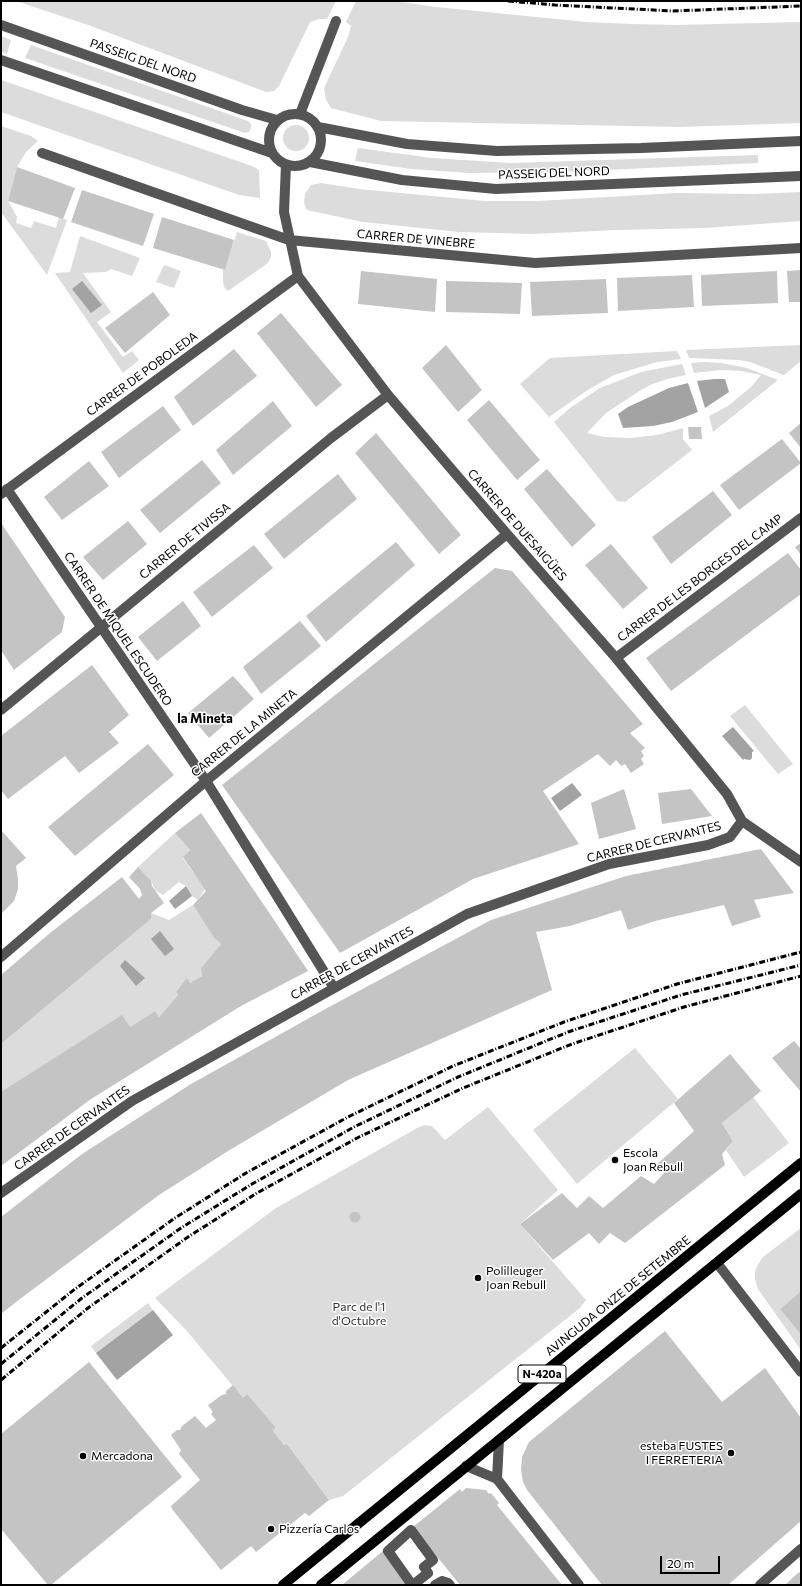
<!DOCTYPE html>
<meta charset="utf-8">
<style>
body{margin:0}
#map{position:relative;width:802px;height:1586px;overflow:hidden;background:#fff;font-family:Commissioner,sans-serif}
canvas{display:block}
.frame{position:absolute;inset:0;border:2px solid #000;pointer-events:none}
.scale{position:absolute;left:660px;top:1556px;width:60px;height:18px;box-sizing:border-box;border:2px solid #000;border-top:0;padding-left:5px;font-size:12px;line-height:14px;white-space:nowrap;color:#000;-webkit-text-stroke:3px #fff;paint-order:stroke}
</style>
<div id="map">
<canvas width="802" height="1586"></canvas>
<div class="frame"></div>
<div class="scale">20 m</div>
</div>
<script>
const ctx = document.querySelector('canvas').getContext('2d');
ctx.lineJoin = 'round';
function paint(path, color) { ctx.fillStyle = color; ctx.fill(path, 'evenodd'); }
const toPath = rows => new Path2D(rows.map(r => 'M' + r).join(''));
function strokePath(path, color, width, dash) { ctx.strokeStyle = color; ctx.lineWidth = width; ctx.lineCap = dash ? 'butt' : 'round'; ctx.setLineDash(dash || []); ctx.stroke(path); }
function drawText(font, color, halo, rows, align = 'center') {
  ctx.font = font + ' Commissioner,sans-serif'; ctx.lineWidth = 3; ctx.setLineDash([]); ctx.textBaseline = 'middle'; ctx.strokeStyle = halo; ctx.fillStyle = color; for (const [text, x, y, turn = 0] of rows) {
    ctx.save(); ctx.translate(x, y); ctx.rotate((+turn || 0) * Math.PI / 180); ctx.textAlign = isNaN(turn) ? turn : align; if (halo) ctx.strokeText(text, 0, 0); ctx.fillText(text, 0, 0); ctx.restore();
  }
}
paint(toPath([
 [16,1,336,1,327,19,319,19,310,22,279,86,274,91,266,92,91,26],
 [356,1,395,1,436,7,586,22,631,24,677,25,801,22,801,123,679,127,381,121,331,108,326,100,324,88,348,37,351,26,346,22],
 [1,36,11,40,7,54,1,51],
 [31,45,248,121,251,124,251,128,249,132,245,133,25,58],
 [1,80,252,166,259,170,260,198,239,195,1,112],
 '283 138a13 13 0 1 1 26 0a13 13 0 1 1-26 0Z',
 [1,126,31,136,38,141,26,152,17,167,8,201,17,217,16,223,31,228,34,221,56,228,59,217,67,220,47,275,1,212],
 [358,148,432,158,511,163,758,155,758,163,561,172,469,173,411,169,355,161],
 [321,183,359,189,485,201,538,201,676,193,754,194,801,192,801,221,705,228,617,230,533,234,459,232,363,222,307,210,304,203,305,194,311,185],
 [237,232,266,241,271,252,271,257,268,263,228,291,224,287,223,281,223,270,225,270],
 [80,236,140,258,132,276,111,269,106,272,83,273,111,312,97,322,123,357,132,351,139,360,123,373,55,273,70,272],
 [164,265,181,271,174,288,156,282],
 [801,345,801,361,784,375,750,362,739,360,689,358,686,350],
 [677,351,681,359,657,362,614,375,586,391,549,417,520,384,550,358],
 [704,362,721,363,747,368,778,380,713,432,709,416,728,406,751,387,761,375,741,371,721,370,694,373,691,363],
 [682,364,686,375,667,379,650,385,638,392,606,413,587,433,604,437,631,438,657,435,683,428,683,439,692,450,625,502,617,501,554,422,570,408,600,388,641,372],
 [745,705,793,764,778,774,730,716],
 [175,833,190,850,183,858,205,889,198,900,192,896,186,886,179,882,163,895,155,890,151,880,138,867],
 [193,905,214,938,221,944,201,968,202,976,190,983,187,979,176,990,178,995,159,1017,155,1011,130,1027,1,1092,1,1044,151,919,151,913,169,920],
 [635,1048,678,1099,577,1184,533,1130],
 [753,1097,789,1143,744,1177,726,1150,733,1141,722,1123],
 [488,1107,558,1190,520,1224,586,1300,580,1308,343,1496,329,1500,287,1444,284,1445,273,1431,246,1395,243,1398,186,1330,155,1298,276,1208,419,1127,425,1125,432,1126,445,1140],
 [801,1228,801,1291,780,1309,801,1335,801,1350,758,1289,755,1279,755,1272,757,1266,763,1257],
 [148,1303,153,1310,96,1353,91,1346]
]), '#dcdcdc');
paint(toPath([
 [82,281,102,305,91,313,72,289],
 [714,379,725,379,729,392,705,408,697,381],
 [688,383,698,412,672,422,653,426,623,428,618,414,628,407,669,388],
 [733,727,754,751,752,752,752,758,750,760,744,759,743,760,722,736],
 [572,783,582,795,560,811,551,798],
 [186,886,192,896,175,909,169,901],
 [160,931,174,949,165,956,151,939],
 [125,960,145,978,136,986,120,966],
 [153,1310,173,1335,117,1380,96,1353]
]), '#a3a3a3');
paint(toPath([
 [17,167,75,188,63,219,8,201],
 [82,190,154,214,143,246,71,222],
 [162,217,234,240,225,270,153,248],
 [801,270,801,302,789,302,787,271],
 [361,271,437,279,435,312,358,304],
 [777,271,778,303,702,306,701,275],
 [692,275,694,307,618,311,617,278],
 [606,279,608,313,532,316,530,282],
 [446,281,522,283,520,314,446,312],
 [153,292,170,315,125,353,105,328],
 [281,313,342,385,316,407,257,333],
 [446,345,482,390,458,412,422,368],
 [234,349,257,376,193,426,174,397],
 [489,400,540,460,517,480,467,420],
 [273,401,292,426,233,475,216,450],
 [163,406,181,430,119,478,101,452],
 [801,423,801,448,789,433],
 [688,427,701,427,702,439,689,439],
 [376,433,461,535,439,554,355,453],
 [782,439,801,463,739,510,720,485],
 [202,460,221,483,160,533,140,510],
 [89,461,109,486,62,520,44,497],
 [547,469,596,525,572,547,524,489],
 [338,474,357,499,284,559,264,534],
 [713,491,732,515,671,564,652,537],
 [128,521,147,544,103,580,83,557],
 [1,523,65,617,62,632,14,670,1,650],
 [396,542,415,565,326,642,306,616],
 [801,543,801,555,795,547],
 [611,544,648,588,623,609,585,565],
 [254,545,273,568,212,617,193,592],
 [788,553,801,570,801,594,671,691,646,658],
 [495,568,512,571,643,724,630,733,645,748,641,751,644,756,641,759,644,764,631,773,625,764,621,766,616,760,610,766,598,754,543,791,579,844,473,879,340,953,222,785],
 [183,601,201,626,157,661,138,637],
 [300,621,321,646,261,694,243,667],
 [92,665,129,715,109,732,119,743,79,773,65,756,8,799,1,790,1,736],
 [233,676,254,699,209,738,188,713],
 [148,744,174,775,75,856,48,827],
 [624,789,636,829,599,839,591,803],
 [691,789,712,816,662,824,658,793],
 [201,813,266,908,308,971,241,1006,91,1099,1,1166,1,1092,122,1015,130,1027,155,1011,159,1017,178,995,176,991,187,978,190,983,202,976,201,968,221,944,214,938,193,905,206,891,183,857,190,850,175,833],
 [1,830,26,858,16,866,18,879,18,889,14,901,1,914],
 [761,849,794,893,754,900,761,917,732,926,724,905,655,921,628,930,621,910,570,926,536,932,552,990,348,1080,228,1151,159,1195,20,1299,1,1314,1,1217,82,1154,191,1084,329,1007,491,920,626,876],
 [138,867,151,880,152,886,164,903,151,913,151,919,1,1044,1,975,50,933,122,877,139,899,142,895,140,889,129,877],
 [794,1041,801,1049,801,1092,772,1058],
 [730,1054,761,1091,722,1123,733,1141,722,1154,725,1165,625,1243,610,1233,599,1244,589,1233,553,1260,520,1224,562,1193,577,1208,589,1196,603,1208,641,1176,654,1184,664,1173,656,1165,694,1131,674,1103],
 '349.5 1217a5.5 5.5 0 1 1 11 0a5.5 5.5 0 1 1-11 0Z',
 [801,1291,801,1335,780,1309],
 [665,1331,722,1402,765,1368,801,1418,801,1521,728,1585,602,1585,527,1490,523,1482,521,1470,522,1457,529,1442],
 [89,1362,182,1477,51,1585,48,1585,1,1529,1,1434],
 [233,1385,243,1398,247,1394,275,1427,273,1431,284,1445,287,1444,329,1500,309,1516,305,1513,256,1552,251,1546,221,1570,172,1509,171,1506,200,1480,179,1454,181,1450,171,1435,177,1430,180,1430,182,1426,195,1416,206,1428,216,1420,211,1414,213,1412,208,1405,222,1395,226,1394,226,1391],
 [466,1488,486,1490,489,1494,491,1493,499,1503,497,1505,562,1585,460,1585,413,1527,460,1489,462,1492],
 [384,1550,407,1582,404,1585,342,1585],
 [799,1572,801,1574,801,1585,785,1585]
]), '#c4c4c4');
strokePath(toPath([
 [1,25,242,110,277,120],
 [1,60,272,153],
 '269 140a26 26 0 1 1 52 0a26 26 0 1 1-52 0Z',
 [300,114,336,21],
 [318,127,407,144,497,151,641,148,801,141],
 [42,153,289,240,535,263,801,248],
 [310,162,402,180,496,189,801,176],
 [286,165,284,212,298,276,388,395,507,534,616,658,727,794,742,821,801,862],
 [7,489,206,781,334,988],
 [1,494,298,276],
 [616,658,801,518],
 [1,710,331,438,388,395],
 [1,957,206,781,507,534],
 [1,1193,132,1101,467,914,609,864,708,845,730,837,742,821],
 [717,1263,801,1372],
 [466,1466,497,1479,579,1585],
 [497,1479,499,1440],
 [412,1585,388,1551,411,1530,433,1560,424,1567,428,1573,413,1585],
 [435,1585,442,1581,448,1583,450,1585],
 [760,1585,801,1549]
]), '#555', 10);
strokePath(toPath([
 [283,1585,801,1163],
 [321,1585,801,1194]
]), '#000', 10);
strokePath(toPath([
 [508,1,555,5,673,11,801,6],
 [1,1348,75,1289,175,1218,246,1173,348,1117,453,1066,564,1022,677,984,801,952],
 [1,1364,82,1298,181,1228,252,1184,354,1127,458,1077,568,1032,681,995,801,965],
 [1,1380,88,1308,188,1237,257,1193,359,1137,463,1088,572,1044,684,1007,801,976]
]), '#000', 3, [6, 2, 1, 2]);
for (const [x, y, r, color] of [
 [615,1160,4,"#000"],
 [478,1278,4,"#000"],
 [731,1453,4,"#000"],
 [83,1456,4,"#000"],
 [271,1529,4,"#000"]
]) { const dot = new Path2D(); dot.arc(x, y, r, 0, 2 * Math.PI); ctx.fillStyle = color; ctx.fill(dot); strokePath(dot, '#fff', 1.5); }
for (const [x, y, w] of [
 [542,1374,48]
]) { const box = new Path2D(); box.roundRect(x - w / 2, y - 9, w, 18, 3); ctx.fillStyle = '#fff'; ctx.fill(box); strokePath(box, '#000', 1); }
drawText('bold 11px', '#000', null, [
 ["N-420a",542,1374]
]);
drawText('12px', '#000', '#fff', [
 ["PASSEIG DEL NORD",143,61,19],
 ["PASSEIG DEL NORD",554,173,-2],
 ["CARRER DE VINEBRE",416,239,5],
 ["CARRER DE POBOLEDA",142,374,-36],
 ["CARRER DE DUESAIGÜES",517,525,49],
 ["CARRER DE TIVISSA",185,541,-39],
 ["CARRER DE LES BORGES DEL CAMP",700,578,-37],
 ["CARRER DE MIQUEL ESCUDERO",118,629,56],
 ["CARRER DE LA MINETA",244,733,-39],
 ["CARRER DE CERVANTES",654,842,-14],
 ["CARRER DE CERVANTES",352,963,-29],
 ["CARRER DE CERVANTES",72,1128,-35],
 ["AVINGUDA ONZE DE SETEMBRE",618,1296,-39]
]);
drawText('12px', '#000', '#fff', [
 ["Escola",623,1153],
 ["Joan Rebull",623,1167],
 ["Polilleuger",486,1271],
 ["Joan Rebull",486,1285],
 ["esteba FUSTES",723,1446,"right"],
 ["I FERRETERIA",723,1460,"right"],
 ["Mercadona",91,1456],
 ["Pizzería Carlos",279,1529]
], 'left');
drawText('12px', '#333', '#fff', [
 ["Parc de l'1",359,1307],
 ["d'Octubre",359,1321]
]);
drawText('bold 13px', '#000', '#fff', [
 ["la Mineta",205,719]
]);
</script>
